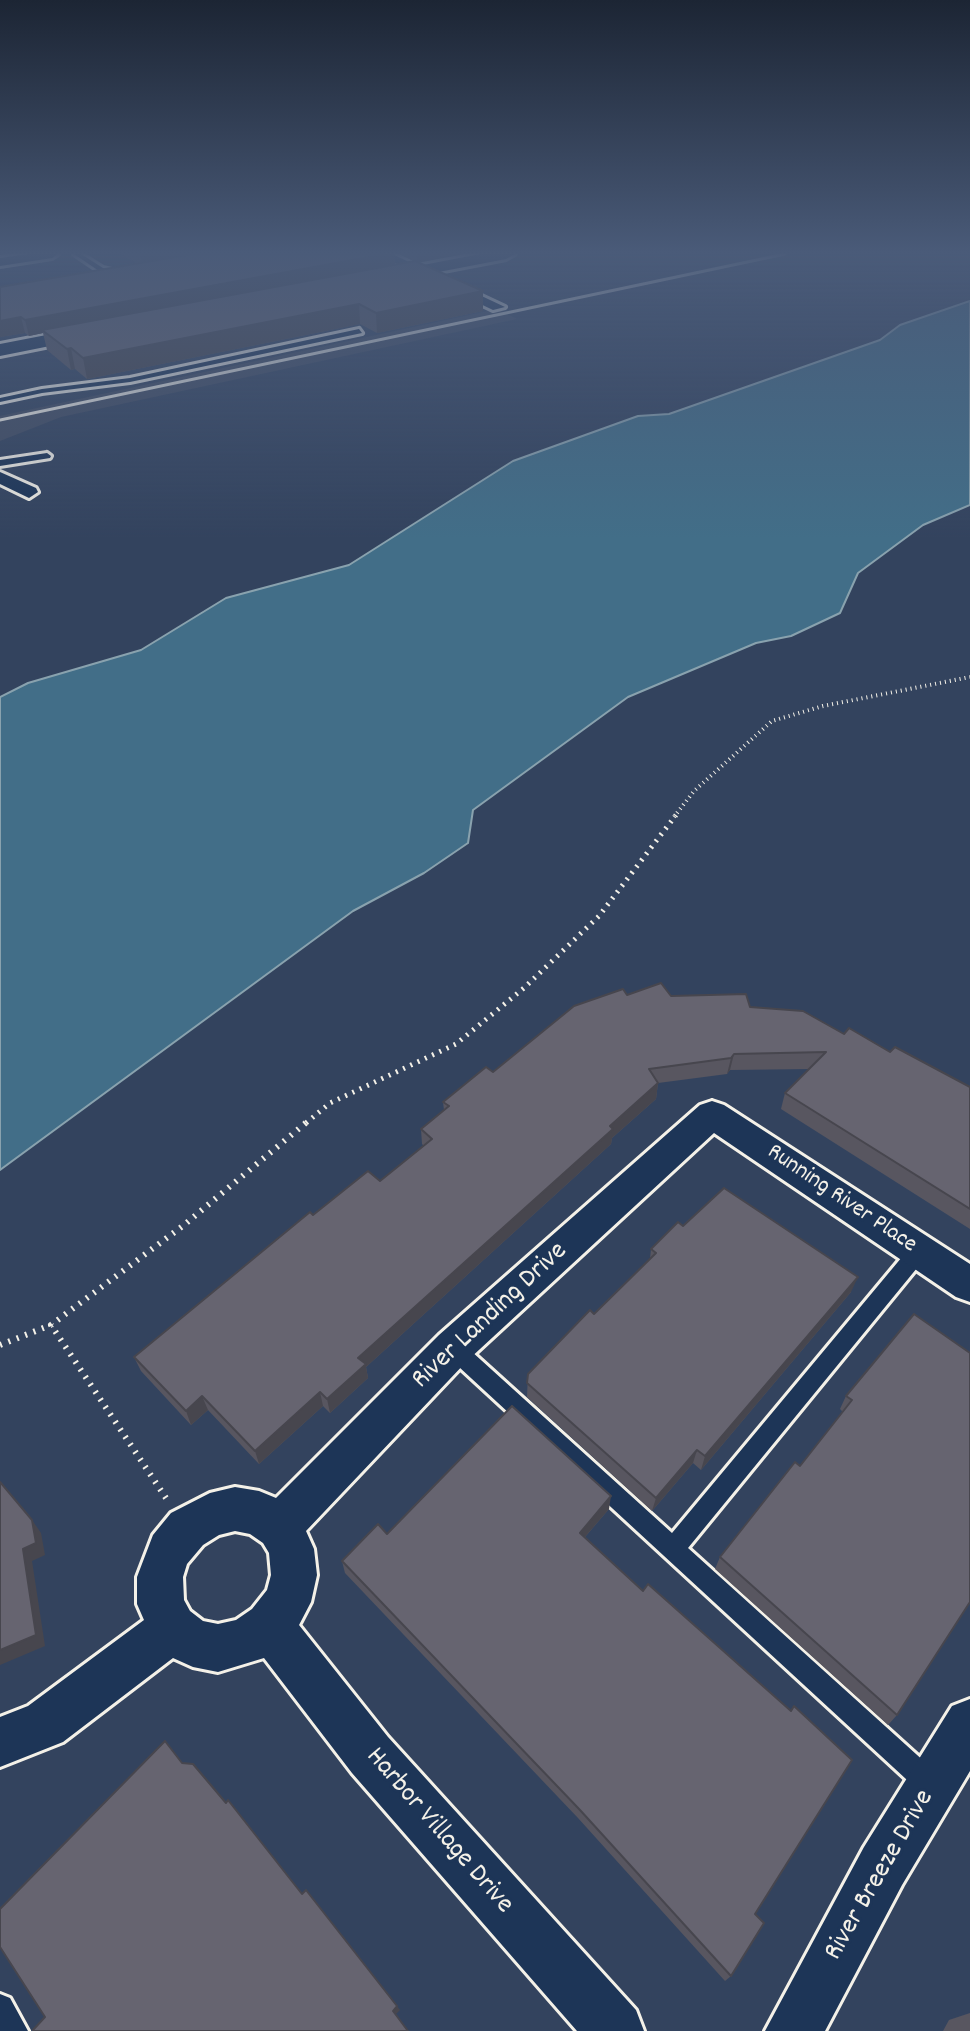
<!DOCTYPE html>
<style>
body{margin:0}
canvas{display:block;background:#33435e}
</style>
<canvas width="970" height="2031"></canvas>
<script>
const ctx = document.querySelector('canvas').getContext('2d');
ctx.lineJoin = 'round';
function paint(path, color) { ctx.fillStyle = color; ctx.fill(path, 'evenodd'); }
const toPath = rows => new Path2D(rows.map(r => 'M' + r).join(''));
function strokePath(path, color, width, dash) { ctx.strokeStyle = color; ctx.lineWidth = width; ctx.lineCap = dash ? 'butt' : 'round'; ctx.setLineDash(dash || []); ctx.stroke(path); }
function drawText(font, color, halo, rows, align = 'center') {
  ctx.font = font + ' Dekko,sans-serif'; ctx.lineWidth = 6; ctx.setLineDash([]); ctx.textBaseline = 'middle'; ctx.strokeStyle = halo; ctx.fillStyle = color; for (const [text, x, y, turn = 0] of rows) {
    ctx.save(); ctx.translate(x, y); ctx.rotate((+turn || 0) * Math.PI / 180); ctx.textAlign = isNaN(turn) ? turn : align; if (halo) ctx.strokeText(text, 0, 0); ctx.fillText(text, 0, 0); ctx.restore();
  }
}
paint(toPath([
 [497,309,517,319,61,417,0,441,0,416]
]), '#424d63');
const water = toPath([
 [970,301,970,505,923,525,858,573,840,613,791,636,756,643,628,697,473,810,468,843,424,873,353,911,0,1170,0,697,28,683,141,650,226,598,349,565,513,461,638,416,669,414,880,340,900,325,970,301]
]);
paint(water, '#426e88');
strokePath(water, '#89a2ae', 2);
const lane = toPath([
 [74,254,81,254,103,268,124,273,121,275,99,271,74,254],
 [359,329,362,333,130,382,42,393,0,402,0,398,42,389,130,378,359,329],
 [47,453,51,456,50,458,0,466,0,460,47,453],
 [919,1243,926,1245,929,1251,926,1257,688,1548,937,1773,941,1782,937,1791,928,1795,919,1791,446,1355,443,1348,446,1341,453,1339,460,1341,672,1533,912,1245,919,1243],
 [0,1994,10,1998,28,2031,0,2031,0,1994]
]);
const street = toPath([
 [28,254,58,254,52,258,0,266,0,258,28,254],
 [376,254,392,254,505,307,493,310,376,254],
 [0,472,36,488,38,492,29,498,0,484,0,472],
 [712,1101,724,1105,970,1264,970,1302,956,1297,714,1133,467,1361,306,1531,314,1549,317,1575,311,1602,299,1625,388,1737,636,2010,644,2031,577,2031,352,1773,264,1658,218,1672,193,1667,173,1658,63,1742,0,1767,0,1717,28,1706,144,1620,137,1604,137,1577,153,1535,171,1513,210,1493,235,1487,259,1491,276,1498,439,1335,700,1105,712,1101],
 [235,1531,250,1534,263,1543,269,1553,271,1575,267,1590,252,1609,236,1620,218,1624,203,1621,190,1611,184,1600,183,1577,187,1564,203,1545,219,1535,235,1531],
 [970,1699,970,1771,902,1885,825,2031,765,2031,864,1847,952,1706,970,1699]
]);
const secondary = toPath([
 [480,254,515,254,506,259,371,285,362,280,371,275,480,254],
 [103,324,110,326,113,330,110,334,0,356,0,344,103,324]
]);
strokePath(lane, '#f4f1e8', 6);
strokePath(street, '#f4f1e8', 6);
strokePath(secondary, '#f4f1e8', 6);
strokePath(toPath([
 [674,817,694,791,772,721,823,706,970,677]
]), '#f4f1e8', 4, [1, 4]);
strokePath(toPath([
 [306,1123,330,1103,456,1044,524,988,599,916,676,815]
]), '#f4f1e8', 5, [2, 6]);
strokePath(toPath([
 [0,1345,51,1325],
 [166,1498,51,1325,184,1225,308,1121]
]), '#f4f1e8', 6, [2, 7]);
paint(lane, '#1d3557');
paint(street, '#1d3557');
paint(secondary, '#1d3557');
strokePath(toPath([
 [0,420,785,254]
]), '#f4f1e8', 3);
paint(toPath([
 [121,254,394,254,395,264,414,261,399,254,463,254,418,262,483,291,483,311,377,333,360,324,87,379,75,369,71,370,47,350,43,333,29,336,25,333,0,337,0,287,138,264],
 [627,995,671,996,750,1007,844,1034,890,1052,970,1087,970,1229,781,1109,785,1093,810,1069,730,1070,727,1074,658,1083,656,1099,612,1138,611,1144,366,1367,368,1378,330,1413,323,1406,259,1464,208,1410,191,1425,141,1371,134,1357,313,1215,380,1181,424,1146,422,1144,421,1129,444,1110,443,1102],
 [683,1226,851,1292,701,1470,693,1463,652,1511,527,1397,528,1374,594,1314,650,1259,651,1249],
 [914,1314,897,1715,888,1725,715,1569,720,1557,800,1466,843,1412,840,1409,846,1396],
 [609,1509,585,1537,755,1914,731,1976,725,1981,578,1818,345,1573,342,1561,387,1534],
 [970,2013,970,2031,943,2031,949,2020]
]), '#585660');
paint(toPath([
 [140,254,221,254,143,267],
 [385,254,394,254,395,266,42,330,43,333,29,336,25,320],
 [417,254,463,254,417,262],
 [483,291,483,311,377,333,376,313],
 [359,304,360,324,87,379,83,358],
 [21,317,25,333,0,337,0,321],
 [71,348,75,369,71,370,67,349],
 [734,1054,730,1070,727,1074,731,1058],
 [658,1083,656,1099,612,1138,611,1144,366,1367,368,1378,330,1413,327,1399,358,1358],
 [858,1277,851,1292,701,1470,705,1456],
 [320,1392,323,1406,259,1464,255,1451],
 [202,1396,208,1410,191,1425,186,1411],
 [697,1450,693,1463,652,1511,656,1498],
 [611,1496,609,1509,578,1545,580,1533],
 [32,1520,41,1533,45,1555,32,1561,45,1646,0,1665,0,1650,23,1549],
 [397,2006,400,2010,395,2015,393,2011]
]), '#47464e');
const building = toPath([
 [193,254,385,254,25,320,21,317,0,321,0,287,193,254],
 [415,261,483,291,376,313,359,304,83,358,71,348,67,349,42,330,415,261],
 [661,983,671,996,746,994,750,1007,803,1011,844,1034,849,1028,890,1052,895,1047,970,1087,970,1209,785,1093,826,1052,734,1054,731,1058,649,1069,658,1083,610,1126,613,1129,358,1358,366,1364,327,1399,320,1392,255,1451,202,1396,186,1411,134,1357,310,1212,313,1215,368,1171,380,1181,432,1139,421,1129,449,1106,443,1102,486,1067,493,1072,574,1006,623,989,627,995,661,983],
 [724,1188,858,1277,705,1456,697,1450,656,1498,527,1383,528,1374,590,1310,594,1314,656,1253,651,1249,678,1222,683,1226,724,1188],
 [914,1314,970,1353,970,1602,897,1715,720,1557,795,1462,800,1466,852,1400,846,1396,914,1314],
 [512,1406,611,1496,580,1533,643,1591,648,1584,791,1711,794,1706,852,1760,755,1914,764,1923,731,1976,580,1810,342,1561,378,1524,387,1534,512,1406],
 [0,1482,32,1520,36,1543,23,1549,36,1635,0,1650,0,1482],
 [165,1741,182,1763,193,1764,226,1803,228,1800,302,1894,306,1890,397,2006,393,2011,408,2031,34,2031,33,2030,45,2017,0,1947,0,1909,165,1741]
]);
paint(building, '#666470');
strokePath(building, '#47464e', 2);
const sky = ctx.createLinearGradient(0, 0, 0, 538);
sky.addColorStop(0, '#1c2534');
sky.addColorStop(0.47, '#4a5b79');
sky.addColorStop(1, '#4a5b7900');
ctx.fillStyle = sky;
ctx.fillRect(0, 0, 970, 538);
drawText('24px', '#f4f1e8', '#1d3557', [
 ["Running River Place",841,1200,34]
]);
drawText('28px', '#f4f1e8', '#1d3557', [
 ["River Landing Drive",491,1317,-43],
 ["Harbor Village Drive",438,1832,49],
 ["River Breeze Drive",881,1876,-60]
]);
</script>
